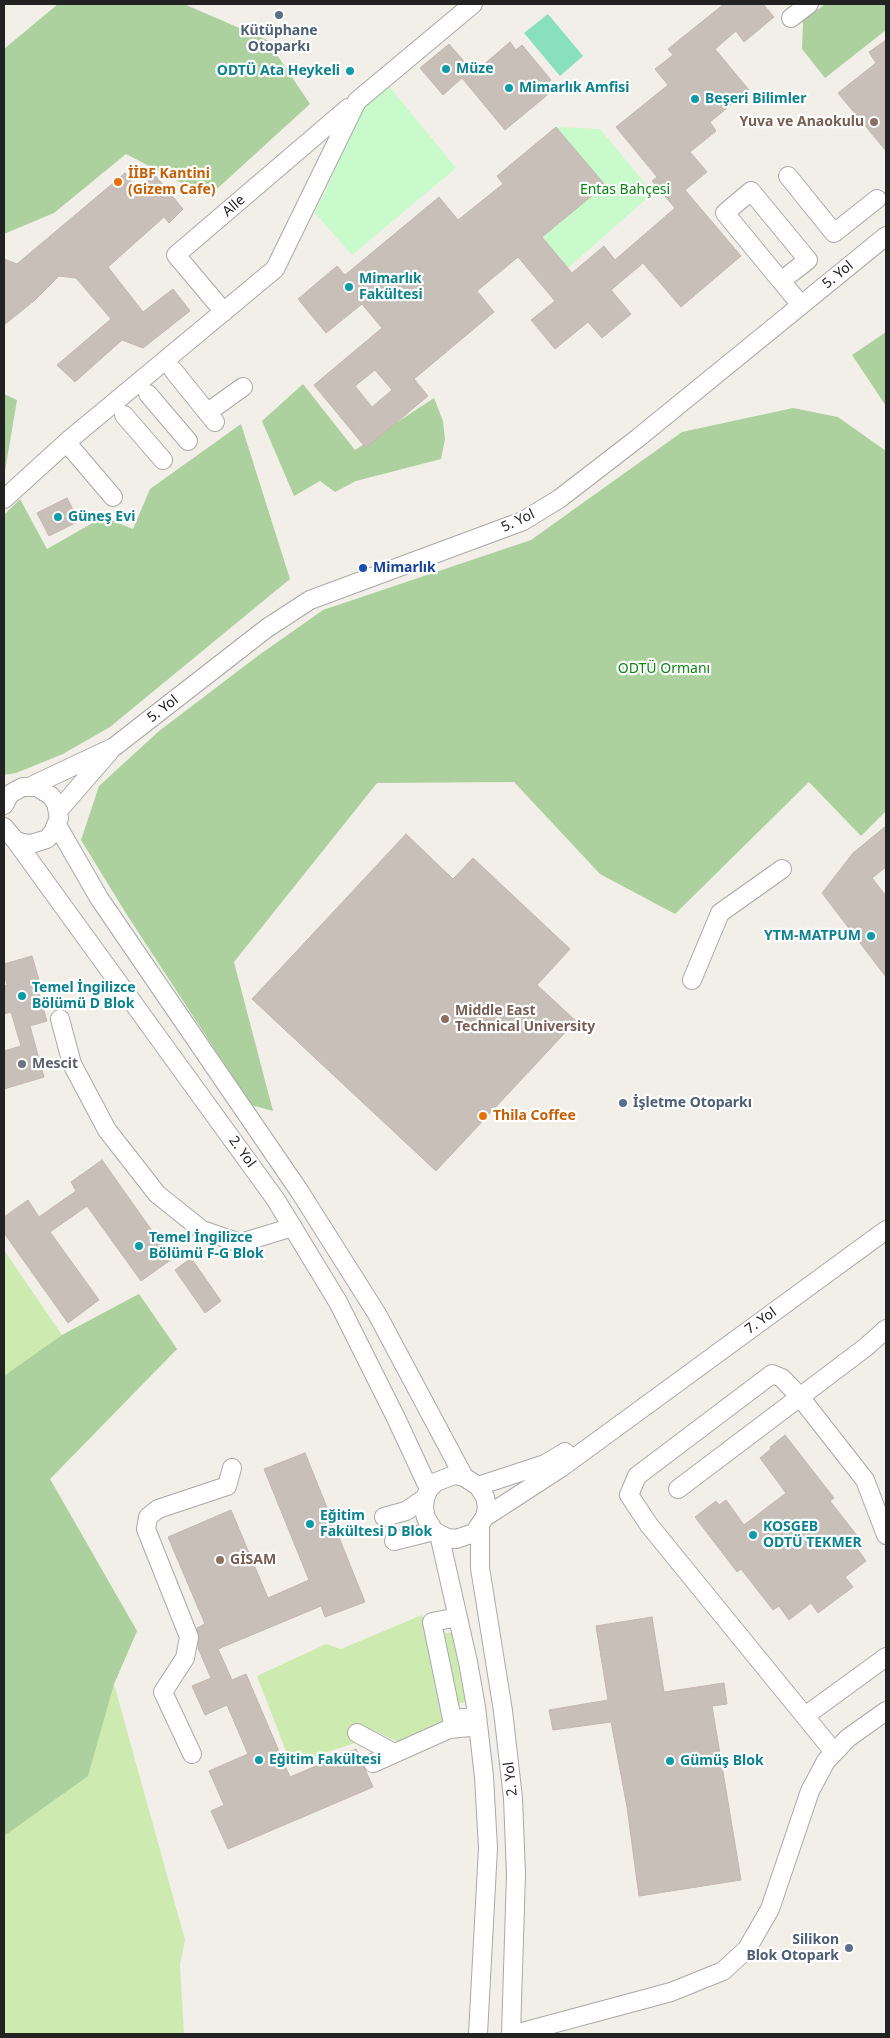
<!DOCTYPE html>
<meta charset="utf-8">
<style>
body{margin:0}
#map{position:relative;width:890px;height:2038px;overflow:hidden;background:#f2efe9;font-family:"Noto Sans",sans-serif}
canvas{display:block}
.frame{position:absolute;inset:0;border:5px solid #222;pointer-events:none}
</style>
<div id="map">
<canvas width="890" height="2038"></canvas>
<div class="frame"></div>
</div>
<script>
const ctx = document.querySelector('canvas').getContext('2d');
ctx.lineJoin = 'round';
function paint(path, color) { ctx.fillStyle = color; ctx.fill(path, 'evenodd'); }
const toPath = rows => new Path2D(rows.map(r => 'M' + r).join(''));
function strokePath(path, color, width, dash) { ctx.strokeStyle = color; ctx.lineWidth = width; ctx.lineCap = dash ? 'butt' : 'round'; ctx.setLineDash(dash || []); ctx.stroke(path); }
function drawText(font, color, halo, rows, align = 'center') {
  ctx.font = font + ' "Noto Sans",sans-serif'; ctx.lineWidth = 4.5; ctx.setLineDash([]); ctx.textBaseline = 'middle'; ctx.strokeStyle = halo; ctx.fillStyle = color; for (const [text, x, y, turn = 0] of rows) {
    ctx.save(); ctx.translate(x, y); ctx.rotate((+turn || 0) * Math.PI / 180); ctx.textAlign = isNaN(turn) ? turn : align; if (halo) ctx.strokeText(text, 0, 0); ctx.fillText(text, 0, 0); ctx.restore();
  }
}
paint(toPath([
 [4,1250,62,1335,139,1294,177,1349,50,1479,137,1631,114,1684,185,1940,180,1965,184,2034,4,2034],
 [422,1615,447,1726,403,1744,370,1729,357,1733,355,1743,291,1764,257,1676,326,1644,341,1649],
 [452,1632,465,1702,457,1704,443,1634]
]), '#cdebb0');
paint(toPath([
 [58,4,184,4,267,40,310,104,208,197,126,154,54,213,4,234,4,49],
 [825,4,886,4,886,30,825,78,802,49,803,21],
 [886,332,886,406,852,355],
 [303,384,355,450,434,398,443,421,445,439,441,459,356,481,335,492,320,481,294,496,262,421],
 [4,394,17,400,4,477],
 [793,408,838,417,886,451,886,811,861,836,809,782,675,914,600,874,514,782,377,783,234,962,273,1111,251,1105,127,915,81,840,99,786,159,731,259,655,323,610,531,540,682,432],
 [241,424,290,579,110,727,63,754,16,773,4,775,4,515,20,499,47,549,103,517,133,529,150,489],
 [139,1294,177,1349,50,1479,137,1631,114,1684,88,1776,4,1836,4,1376,62,1335]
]), '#add19e');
paint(toPath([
 [389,86,456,168,352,255,315,213,363,109],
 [556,127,600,129,653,193,568,268,542,237,604,185]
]), '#c8facc');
paint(toPath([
 [548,14,583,56,560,76,524,33]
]), '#88e0be');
const building = toPath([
 [724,4,763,4,774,17,744,42,736,31,715,49,749,90,710,122,716,131,690,152,707,172,685,190,741,256,681,307,643,263,611,290,631,314,602,338,588,322,555,349,531,320,555,301,518,257,477,291,494,312,414,379,428,396,366,448,314,385,382,328,362,304,326,333,298,299,337,266,345,275,439,197,458,220,503,184,497,176,556,127,605,185,542,237,572,273,604,246,615,260,675,208,652,181,657,177,616,127,668,85,655,69,673,55,668,49,724,4],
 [375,370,392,390,372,407,355,386,375,370],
 [886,40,886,151,838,93,876,63,869,52,886,40],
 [510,42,516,50,522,45,551,80,546,84,552,91,505,130,462,78,443,95,420,68,449,44,474,73,510,42],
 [125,173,138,190,155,175,183,209,169,223,164,217,108,267,143,312,173,289,190,311,143,348,122,340,75,382,57,365,111,319,76,278,59,276,35,300,4,325,4,259,17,264,125,173],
 [67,498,79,521,49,536,37,513,67,498],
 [886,826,886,867,872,878,886,896,886,977,822,893,853,853,886,826],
 [406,834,453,879,473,858,570,949,537,985,576,1021,436,1171,252,999,406,834],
 [32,956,39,980,35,981,47,1021,30,1026,44,1077,4,1089,4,1051,21,1046,11,1012,4,1014,4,986,7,985,4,973,4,964,32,956],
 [102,1160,172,1259,141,1281,87,1206,50,1232,99,1300,68,1323,4,1233,4,1217,28,1200,39,1217,76,1191,71,1182,102,1160],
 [191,1258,221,1301,205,1313,175,1270,191,1258],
 [785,1435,834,1498,830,1501,862,1542,856,1547,866,1561,845,1577,853,1587,818,1613,811,1603,789,1620,779,1606,773,1610,741,1569,737,1572,695,1517,716,1501,719,1505,726,1500,744,1525,786,1493,760,1458,771,1449,770,1447,785,1435],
 [305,1453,365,1602,325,1617,321,1606,218,1649,232,1680,246,1674,290,1777,356,1749,373,1787,228,1849,211,1811,224,1805,209,1771,248,1754,227,1705,205,1715,192,1686,211,1678,198,1648,199,1638,197,1628,205,1624,168,1537,231,1510,268,1598,309,1580,264,1469,305,1453],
 [652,1617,664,1692,724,1683,727,1704,712,1706,741,1880,639,1896,627,1807,611,1722,553,1730,549,1710,608,1700,596,1626,652,1617]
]);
paint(building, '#c7bfb8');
strokePath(building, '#c4b6ab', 1);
const minor = toPath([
 [791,18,809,4],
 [788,176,834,233,877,199],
 [781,281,808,260,751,191,725,213,781,281,801,305],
 [224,312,176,255,348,108],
 [173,370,215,422],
 [148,394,188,441],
 [208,412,243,387],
 [124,415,163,460],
 [73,450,113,497],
 [4,499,69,440,275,269,357,101,473,4],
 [29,787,114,747,267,628,310,600,523,521,559,499,638,438,886,236],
 [4,805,10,794,17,790,23,787,37,787,51,796,56,803,59,818,53,832,47,839,31,844,22,843,15,840,4,827],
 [58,811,110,751],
 [57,825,99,898,300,1192,377,1314,464,1477],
 [15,840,276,1200,338,1302,396,1418,429,1489],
 [692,980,720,913,782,869],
 [60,1019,72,1064,107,1130,157,1194,202,1230,240,1243,293,1227],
 [478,1486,545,1464,565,1452],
 [678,1489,866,1347,886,1329],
 [384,1517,406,1511,425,1498],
 [485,1517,487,1507,485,1497,478,1486,464,1477,454,1475,436,1482,429,1489,425,1498,424,1508,426,1518,434,1531,447,1538,456,1539,474,1533,485,1517,562,1467,886,1230],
 [480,1526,480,1568,503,1711,513,1798,516,1874,511,2034],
 [439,1534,468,1662,476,1707,484,1777,488,1848,478,2034],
 [394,1541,434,1531],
 [458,1617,432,1622,452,1719,477,1717],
 [805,1716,886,1657],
 [357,1733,394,1753],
 [834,1752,649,1525,629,1495,637,1476,772,1374,782,1378,800,1397,865,1480,886,1535],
 [192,1754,163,1692,185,1658,189,1637,146,1529,148,1517,158,1509,227,1486,232,1468],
 [373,1763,449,1729,470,1727],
 [515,2034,671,1992,723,1971,747,1949,770,1909,810,1791,826,1761,848,1738,886,1711]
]);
strokePath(minor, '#a9a9a9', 20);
strokePath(minor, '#fff', 18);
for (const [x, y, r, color] of [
 [279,15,5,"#5c6f8a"],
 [446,69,5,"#0f9aa8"],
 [350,71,5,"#0f9aa8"],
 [509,88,5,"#0f9aa8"],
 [695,99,5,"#0f9aa8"],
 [874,122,5,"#8d6e63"],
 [118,182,5,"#e8710a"],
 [349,287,5,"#0f9aa8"],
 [58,517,5,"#0f9aa8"],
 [363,568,5,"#1a4fb4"],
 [871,936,5,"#0f9aa8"],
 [22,996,5,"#0f9aa8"],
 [445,1019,5,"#8d6e63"],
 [22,1064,5,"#6b7280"],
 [623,1103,5,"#5c6f8a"],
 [483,1116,5,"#e8710a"],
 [139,1246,5,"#0f9aa8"],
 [310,1524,5,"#0f9aa8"],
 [753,1535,5,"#0f9aa8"],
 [220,1560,5,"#8d6e63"],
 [259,1760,5,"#0f9aa8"],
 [670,1761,5,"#0f9aa8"],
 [849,1948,5,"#5c6f8a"]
]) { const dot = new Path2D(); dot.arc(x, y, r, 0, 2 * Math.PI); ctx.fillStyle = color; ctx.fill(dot); strokePath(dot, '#fff', 2); }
drawText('bold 14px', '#4e5e75', '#fff', [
 ["Kütüphane",279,31],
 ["Otoparkı",279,47],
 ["İşletme Otoparkı",633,1103,"left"],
 ["Silikon",839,1940,"right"],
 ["Blok Otopark",839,1956,"right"]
]);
drawText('bold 14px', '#0d838f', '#fff', [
 ["Müze",456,69],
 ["ODTÜ Ata Heykeli",340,71,"right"],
 ["Mimarlık Amfisi",519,88],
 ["Beşeri Bilimler",705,99],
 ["Mimarlık",359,279],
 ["Fakültesi",359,295],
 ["Güneş Evi",68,517],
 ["YTM-MATPUM",861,936,"right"],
 ["Temel İngilizce",32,988],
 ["Bölümü D Blok",32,1004],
 ["Temel İngilizce",149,1238],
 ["Bölümü F-G Blok",149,1254],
 ["Eğitim",320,1516],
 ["Fakültesi D Blok",320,1532],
 ["KOSGEB",763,1527],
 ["ODTÜ TEKMER",763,1543],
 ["Eğitim Fakültesi",269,1760],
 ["Gümüş Blok",680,1761]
], 'left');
drawText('bold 14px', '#785e54', '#fff', [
 ["Yuva ve Anaokulu",864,122,"right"],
 ["Middle East",455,1011],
 ["Technical University",455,1027],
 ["GİSAM",230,1560]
], 'left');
drawText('bold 14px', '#c56008', '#fff', [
 ["İİBF Kantini",128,174],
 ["(Gizem Cafe)",128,190],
 ["Thila Coffee",493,1116]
], 'left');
drawText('14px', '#0c8416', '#fff', [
 ["Entas Bahçesi",625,190],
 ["ODTÜ Ormanı",664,669]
]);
drawText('14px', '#222', '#fff', [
 ["Alle",234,206,-41],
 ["5. Yol",838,275,-39],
 ["5. Yol",518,521,-25],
 ["5. Yol",163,709,-38],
 ["2. Yol",242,1152,54],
 ["7. Yol",761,1321,-36],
 ["2. Yol",511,1779,-96]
]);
drawText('bold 14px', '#164399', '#fff', [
 ["Mimarlık",373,568]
], 'left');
drawText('bold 14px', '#5b616d', '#fff', [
 ["Mescit",32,1064]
], 'left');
</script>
